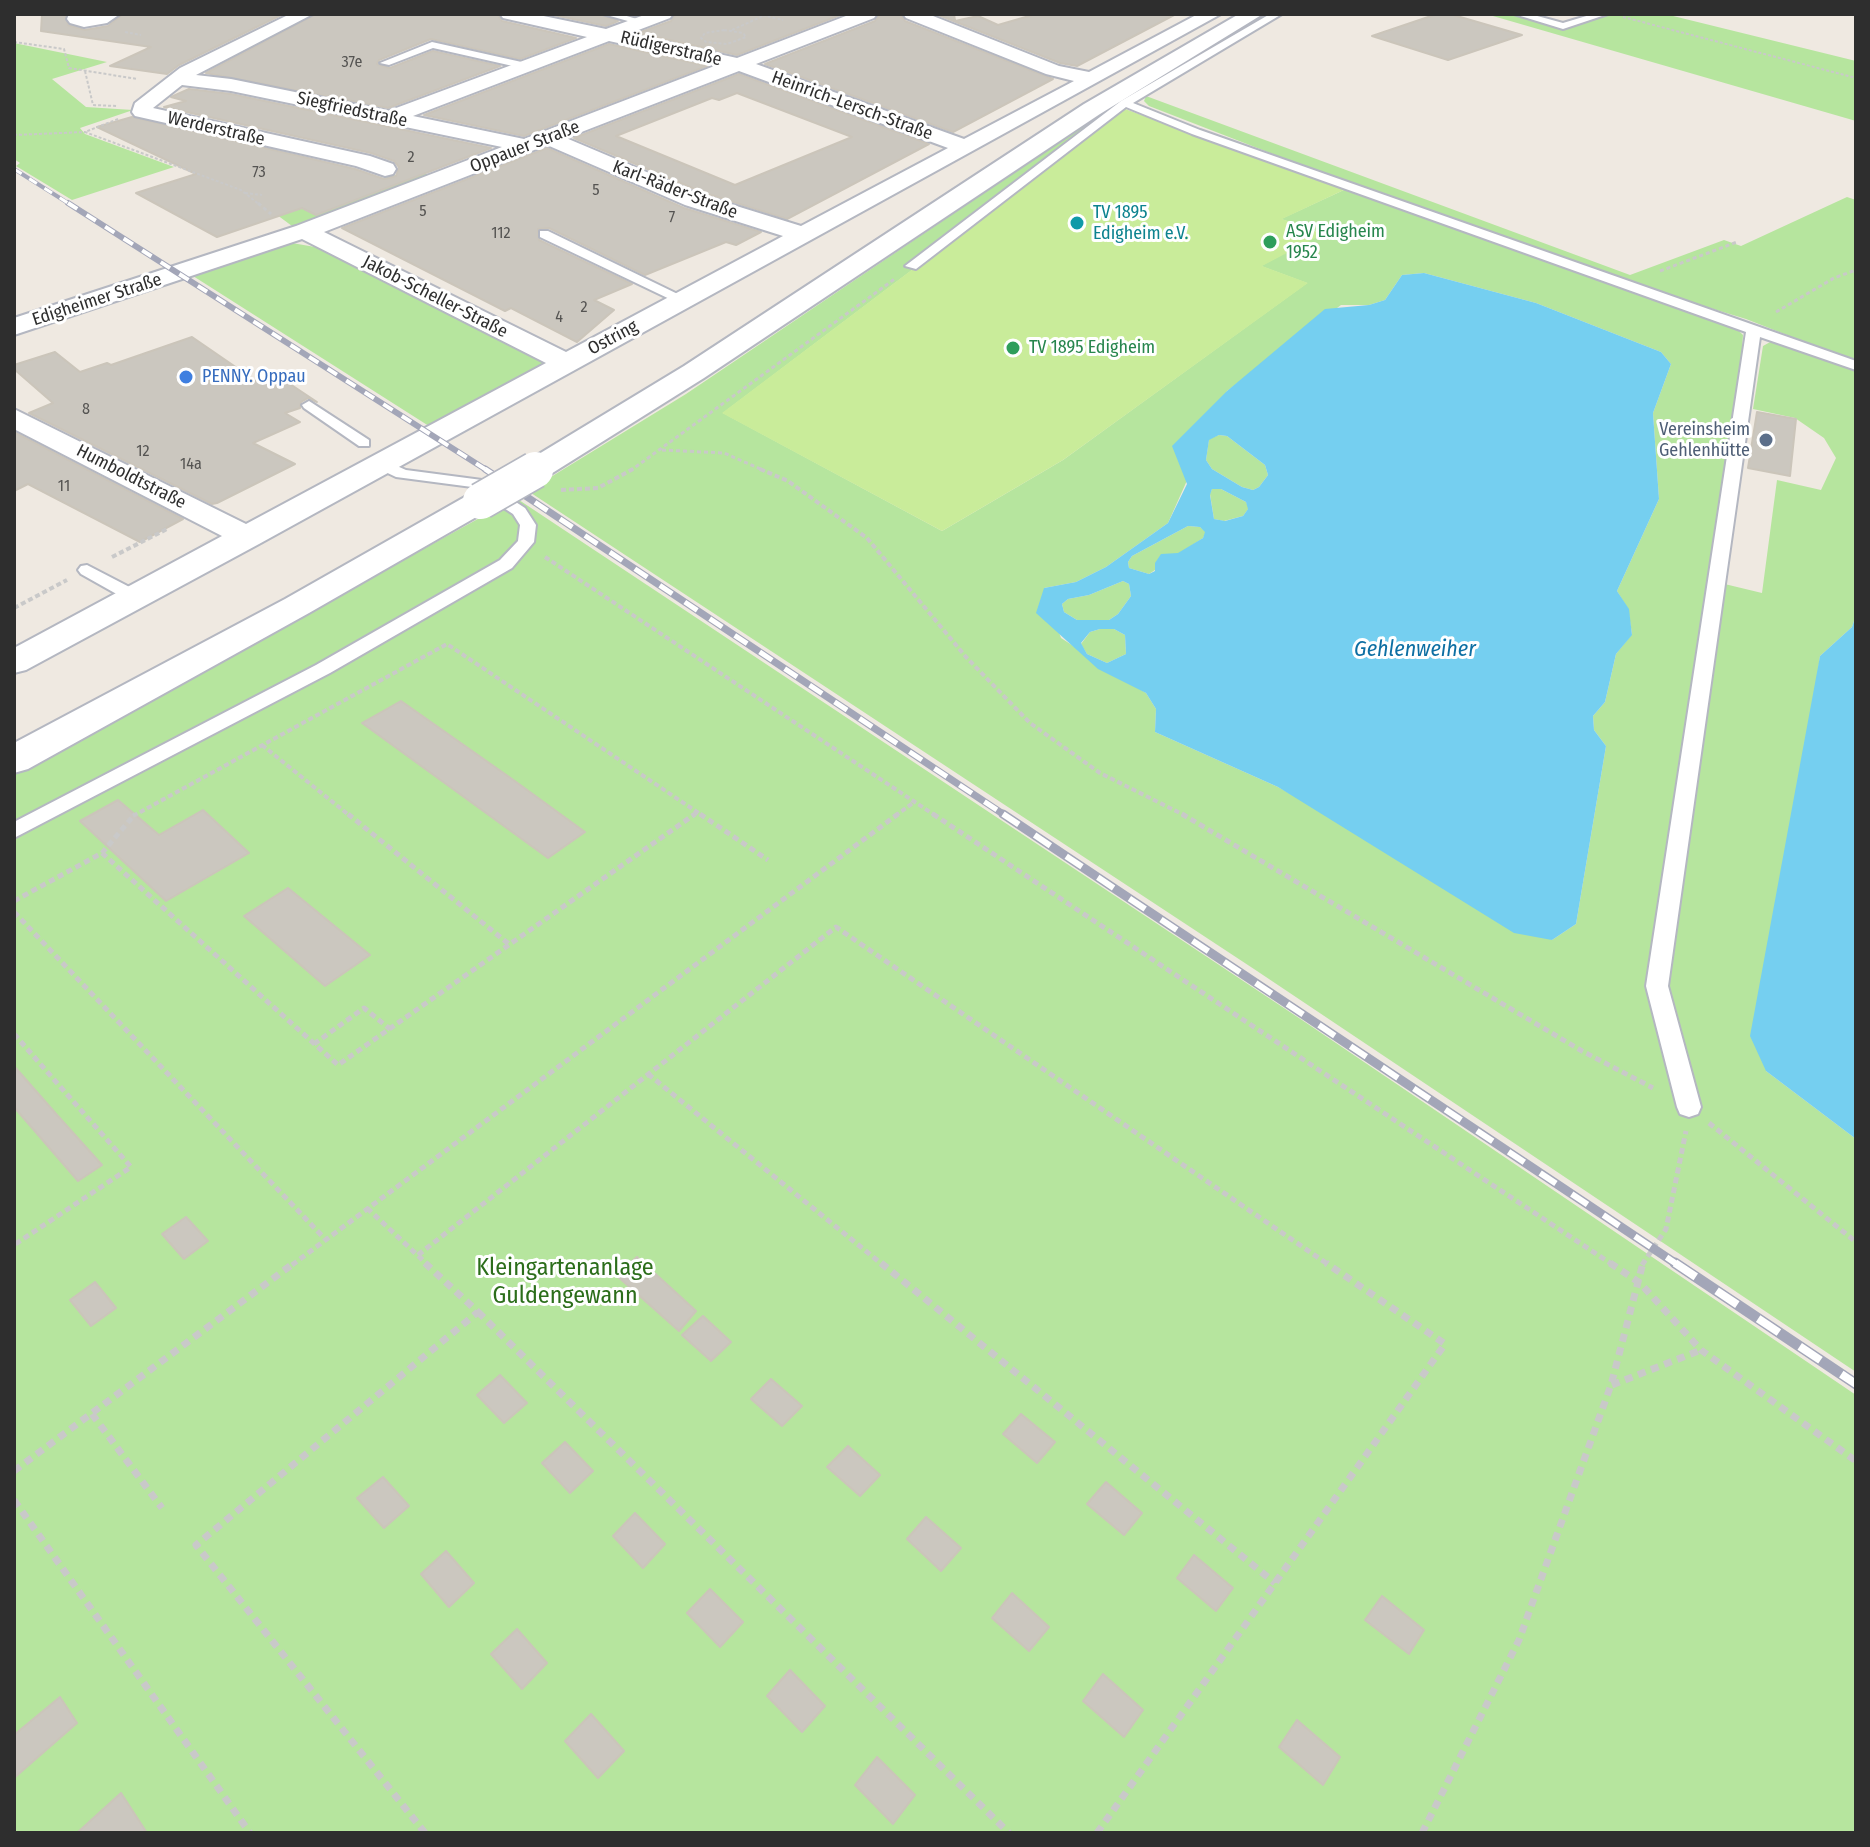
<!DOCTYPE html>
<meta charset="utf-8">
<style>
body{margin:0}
#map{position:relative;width:1870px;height:1847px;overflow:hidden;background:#efe9e1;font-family:"Fira Sans Condensed",sans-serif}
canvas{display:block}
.frame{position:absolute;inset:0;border:16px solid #2e2e2e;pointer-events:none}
</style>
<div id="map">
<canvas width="1870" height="1847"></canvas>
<div class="frame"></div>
</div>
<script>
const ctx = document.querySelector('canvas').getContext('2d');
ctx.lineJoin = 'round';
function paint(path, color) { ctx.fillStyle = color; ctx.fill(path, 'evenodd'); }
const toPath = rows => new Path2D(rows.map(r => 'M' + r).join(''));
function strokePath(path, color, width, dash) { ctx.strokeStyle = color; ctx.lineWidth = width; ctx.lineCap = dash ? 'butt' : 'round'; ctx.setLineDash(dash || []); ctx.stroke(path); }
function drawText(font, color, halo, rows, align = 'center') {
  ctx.font = font + ' "Fira Sans Condensed",sans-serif'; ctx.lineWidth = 6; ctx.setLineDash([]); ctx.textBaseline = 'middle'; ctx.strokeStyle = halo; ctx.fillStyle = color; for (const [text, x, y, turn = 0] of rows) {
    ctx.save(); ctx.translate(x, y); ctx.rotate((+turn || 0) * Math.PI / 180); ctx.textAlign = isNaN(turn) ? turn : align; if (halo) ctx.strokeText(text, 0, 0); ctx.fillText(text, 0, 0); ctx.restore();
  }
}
paint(toPath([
 [1486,14,1530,14,1562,23,1588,14,1665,14,1856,61,1856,121],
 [14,43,107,62,52,79,86,107,133,110,80,128,85,134,174,167,72,200,16,166,20,163,14,159],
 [1146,96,1630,275,1724,240,1741,246,1847,197,1856,200,1856,362,1746,319,1664,294,1345,182,1149,106,1144,101],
 [1114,105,1125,109,723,413,942,531,1063,460,1307,283,1261,266,1322,233,1281,219,1346,189,1598,280,1731,323,1743,335,1741,365,1708,580,1762,593,1777,480,1821,490,1836,458,1824,438,1795,418,1753,409,1763,346,1772,341,1856,367,1856,615,1852,627,1820,656,1766,1071,1856,1139,1856,1372,1257,971,528,491,686,394],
 [1424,273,1536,303,1661,352,1671,364,1653,413,1659,499,1617,591,1628,609,1632,634,1616,654,1605,702,1593,716,1594,730,1606,746,1576,924,1552,940,1278,787,1155,732,1156,709,1146,693,1061,638,1044,588,1076,582,1106,567,1168,523,1227,391,1341,305,1369,305,1385,300,1402,275],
 [413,171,430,175,292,226,265,206],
 [292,243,315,247,549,365,432,428,193,276],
 [1219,435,1227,436,1265,465,1268,475,1259,487,1253,490,1242,487,1212,469,1206,460,1209,439],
 [1212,489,1221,489,1246,502,1249,508,1243,516,1224,521,1214,519,1210,494],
 [516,498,1302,1020,1856,1395,1856,1833,14,1833,14,774],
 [1188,526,1200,527,1206,532,1203,538,1149,574,1129,568,1128,562,1132,556],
 [1123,581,1129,584,1131,596,1118,614,1109,620,1077,620,1064,612,1062,604,1068,599,1089,595],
 [1100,629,1114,629,1125,635,1126,654,1107,663,1087,654,1081,644,1090,632]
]), '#b6e59e');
paint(toPath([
 [1125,109,1346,189,1282,219,1323,234,1262,266,1308,283,1063,460,942,531,722,413]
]), '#c9ec9a');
paint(toPath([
 [1424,273,1536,303,1661,352,1671,364,1653,413,1659,499,1617,591,1629,609,1632,635,1616,654,1605,702,1593,716,1594,730,1606,746,1576,924,1552,940,1514,933,1278,787,1155,732,1156,709,1146,693,1098,669,1036,613,1044,588,1076,582,1106,567,1168,523,1187,484,1172,446,1227,391,1325,309,1369,305,1385,300,1402,275],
 [1219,435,1227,436,1265,465,1268,475,1259,487,1253,490,1242,487,1212,469,1206,460,1209,440],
 [1212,489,1221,489,1246,502,1248,509,1243,516,1225,521,1214,519,1210,495],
 [1188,526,1200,527,1205,532,1203,538,1178,553,1161,554,1155,563,1155,571,1149,574,1129,568,1128,562,1132,556],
 [1123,581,1129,584,1131,596,1118,614,1109,620,1077,620,1064,612,1062,604,1068,599,1089,595],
 [1100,629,1114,629,1125,635,1126,654,1107,663,1087,654,1081,643,1090,632],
 [1856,615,1856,1139,1766,1071,1750,1036,1820,656,1852,627]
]), '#75cff0');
const building = toPath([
 [42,14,66,14,68,25,85,30,108,26,123,14,283,14,179,65,167,74,110,66,151,47,41,31,42,14],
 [316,14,497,14,502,21,576,38,520,59,431,39,379,60,377,64,390,68,433,51,500,66,388,108,206,73,316,14],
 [549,14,600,14,618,21,606,26,549,14],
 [676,14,843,14,737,55,638,33,671,21,676,14],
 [880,14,900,14,905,21,1053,79,953,132,765,64,875,21,880,14],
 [936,14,954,14,955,21,978,16,998,25,1036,14,1176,14,1077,66,1060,63,936,14],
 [1437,14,1450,14,1522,35,1448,60,1372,36,1437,14],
 [609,44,707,66,524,136,424,115,609,44],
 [739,74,929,144,787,219,702,192,574,138,739,74],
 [737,93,852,137,735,185,616,136,712,98,719,100,737,93],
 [189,89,231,94,491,148,316,215,302,208,217,237,136,193,196,174,97,127,132,117,355,169,384,179,396,176,399,167,394,161,371,153,164,107,186,101,171,97,189,89],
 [547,148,684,208,761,232,736,245,726,242,645,275,549,228,538,229,539,240,632,284,594,300,614,310,577,342,511,308,505,311,342,228,547,148],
 [192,337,256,381,275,374,317,402,308,398,301,402,300,408,285,413,300,422,253,443,295,464,217,503,212,504,29,413,53,403,14,369,14,365,55,352,80,372,107,363,111,365,192,337],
 [1757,412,1796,419,1790,476,1748,468,1757,412],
 [14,432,183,519,140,542,28,484,14,491,14,432],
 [401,701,512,779,585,832,548,858,362,723,401,701],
 [118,800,159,835,203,810,249,853,166,901,80,821,118,800],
 [288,888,370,955,325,986,244,916,288,888],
 [14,1066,57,1115,102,1165,78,1181,14,1107,14,1066],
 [186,1217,208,1241,184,1259,162,1234,186,1217],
 [637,1257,696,1311,679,1331,616,1275,637,1257],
 [95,1282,116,1308,91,1326,70,1300,95,1282],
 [703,1316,731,1342,711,1361,682,1335,703,1316],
 [500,1375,527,1403,504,1423,477,1395,500,1375],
 [771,1379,802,1406,782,1426,751,1399,771,1379],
 [1021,1414,1055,1442,1037,1463,1003,1434,1021,1414],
 [565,1442,593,1471,570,1493,542,1463,565,1442],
 [848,1446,880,1475,860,1496,827,1467,848,1446],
 [383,1477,409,1506,384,1528,357,1498,383,1477],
 [1106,1482,1142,1513,1124,1535,1087,1504,1106,1482],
 [635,1513,665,1544,643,1568,613,1536,635,1513],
 [926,1517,961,1548,941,1571,907,1539,926,1517],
 [446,1551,474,1583,449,1607,421,1574,446,1551],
 [1194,1555,1233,1588,1216,1611,1177,1578,1194,1555],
 [710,1589,743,1622,720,1647,687,1613,710,1589],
 [1012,1593,1049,1627,1029,1651,992,1618,1012,1593],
 [1382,1596,1424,1630,1409,1654,1365,1620,1382,1596],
 [517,1629,547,1663,522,1689,491,1654,517,1629],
 [790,1670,825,1706,802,1732,767,1696,790,1670],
 [1103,1674,1143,1710,1124,1737,1083,1701,1103,1674],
 [60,1697,77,1723,14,1778,14,1735,60,1697],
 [591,1714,624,1751,598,1778,565,1741,591,1714],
 [1297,1720,1340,1757,1323,1785,1279,1747,1297,1720],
 [877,1757,915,1795,893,1824,855,1785,877,1757],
 [121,1793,147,1833,77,1833,121,1793]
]);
paint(building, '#cbc7bf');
strokePath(building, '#cbc5ba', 2);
const lane = toPath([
 [603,14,620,14,647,22,642,25,603,14],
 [1270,14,1282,14,1133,103,1200,130,1856,361,1856,370,1760,337,1668,986,1701,1107,1698,1114,1689,1117,1680,1114,1677,1107,1646,986,1746,332,1192,134,1126,107,916,269,905,266,1121,101,1270,14],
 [1514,14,1530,14,1563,23,1593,14,1608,14,1563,29,1514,14],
 [432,42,526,63,531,66,526,69,433,48,389,65,380,63,432,42],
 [540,231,548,231,690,300,678,303,540,237,540,231],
 [309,401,369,440,369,446,359,446,304,408,302,405,309,401],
 [381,459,406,470,482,480,525,508,536,525,534,542,512,568,330,673,14,838,14,822,316,665,500,560,518,541,520,525,513,514,472,487,396,477,375,467,375,461,381,459],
 [87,565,141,593,144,597,135,602,129,601,81,574,78,570,81,566,87,565]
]);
const street = toPath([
 [69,14,87,15,120,14,107,23,84,27,70,23,67,19,69,14],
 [290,14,313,14,196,75,231,79,388,111,587,37,503,18,500,14,534,14,606,29,647,14,673,14,670,18,628,34,737,58,851,14,877,14,874,18,756,64,964,139,1074,81,1046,74,906,18,903,14,928,14,1059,66,1089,72,1198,14,1221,14,259,544,26,670,14,673,14,648,222,536,14,429,14,409,246,524,546,363,302,239,14,335,14,318,296,226,502,147,231,91,182,85,153,108,370,156,393,164,396,169,393,174,385,176,356,166,135,116,132,112,135,103,180,68,290,14],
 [609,41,717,65,524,139,413,116,609,41],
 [739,71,948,148,801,226,701,195,566,138,739,71],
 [547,145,685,205,783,236,566,352,324,232,547,145]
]);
const secondary = toPath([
 [1239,14,1263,14,1100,114,704,378,546,477,535,479,524,477,519,470,524,463,684,366,1084,104,1239,14],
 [481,491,492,494,497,501,492,508,309,613,28,769,14,773,14,743,285,599,470,494,481,491]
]);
strokePath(lane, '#b4b7c1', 4);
strokePath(street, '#b4b7c1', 4);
strokePath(secondary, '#b4b7c1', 4);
strokePath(toPath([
 [758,14,783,20],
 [1623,17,1856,78],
 [724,30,743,33,746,37,727,44,706,42,701,38,705,33,724,30],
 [732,30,763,16],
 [125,32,141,35],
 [14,42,64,49,69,68,137,79],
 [85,71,93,105,117,106],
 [118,119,85,132,241,190,260,205],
 [14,135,85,132],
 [245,193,262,195]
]), '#c9c9c9', 2, [3, 2]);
strokePath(toPath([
 [258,203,271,214],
 [1660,271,1737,242],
 [1776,312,1834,278,1856,270],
 [662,450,724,453,765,471],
 [630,471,896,278]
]), '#c9c9c9', 3, [4, 3]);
strokePath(toPath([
 [760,469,788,481,867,538,966,657,1030,723,1100,773,1186,816],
 [561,490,598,488,633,469],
 [112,557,167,529],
 [545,557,936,816],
 [14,608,67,580],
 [262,745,350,816],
 [133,816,447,644,703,816],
 [692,816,698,812],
 [895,816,913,803]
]), '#c9c9c9', 4, [5, 3]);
strokePath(toPath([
 [348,814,510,945],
 [700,814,768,860],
 [933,814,1613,1265],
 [1182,814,1582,1051,1653,1088],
 [102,853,338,1065,695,814],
 [14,901,102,853,135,814],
 [14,912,325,1239],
 [14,1034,131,1167,14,1245],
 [314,1044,364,1008,390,1029],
 [648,1074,883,1265],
 [1709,1123,1856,1242],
 [367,1208,428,1265],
 [418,1255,836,927,1329,1265],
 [292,1265,898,814],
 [1642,1265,1666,1229,1686,1131]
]), '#c9c9c9', 5, [6, 4]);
strokePath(toPath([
 [881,1263,1275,1583],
 [1610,1263,1640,1283,1701,1350,1856,1461],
 [478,1312,1009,1833],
 [1612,1385,1701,1350],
 [92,1414,162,1508],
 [14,1471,294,1263],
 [14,1500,250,1833],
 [425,1833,196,1545,478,1312,425,1263],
 [1097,1833,1445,1344,1326,1263],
 [1422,1833,1519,1640,1611,1385,1643,1263]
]), '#c9c9c9', 7, [8, 6]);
paint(lane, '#fff');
paint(street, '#fff');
paint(secondary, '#fff');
const railFar4 = toPath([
 [14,169,71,205]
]);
const railFar3 = toPath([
 [68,203,488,471]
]);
const railFar2 = toPath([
 [485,469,1006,816]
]);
const railFar1 = toPath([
 [1003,814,1678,1265]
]);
const rail = toPath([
 [1675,1263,1856,1384]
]);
strokePath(railFar4, '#a3a6b8', 4);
strokePath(railFar3, '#a3a6b8', 6);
strokePath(railFar2, '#a3a6b8', 7);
strokePath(railFar1, '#a3a6b8', 9);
strokePath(rail, '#a3a6b8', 11);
strokePath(railFar4, '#fff', 3, [9]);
strokePath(railFar3, '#fff', 4, [11]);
strokePath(railFar2, '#fff', 5, [15]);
strokePath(railFar1, '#fff', 6, [19]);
strokePath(rail, '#fff', 8, [25]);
const secondaryBridge = toPath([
 [481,501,535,470]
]);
strokePath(secondaryBridge, '#b4b7c1', 39, []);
strokePath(secondaryBridge, '#fff', 36);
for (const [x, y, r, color] of [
 [1077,223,8,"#0f9aa8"],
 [1270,242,8,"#2e9e5b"],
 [1013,348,8,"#2e9e5b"],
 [186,377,8,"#3f7fe0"],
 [1766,440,8,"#5c6f8a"]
]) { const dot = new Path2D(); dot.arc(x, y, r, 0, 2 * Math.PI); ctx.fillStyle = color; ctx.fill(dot); strokePath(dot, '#fff', 3); }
drawText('16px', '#555452', null, [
 ["37e",352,63],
 ["2",411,158],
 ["73",259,173],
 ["5",596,191],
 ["5",423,212],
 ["7",672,218],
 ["112",501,234],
 ["2",584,308],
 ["4",559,318],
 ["8",86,410],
 ["12",143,452],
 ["14a",191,465],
 ["11",64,487]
]);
drawText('18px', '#2e2e2e', '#fff', [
 ["Rüdigerstraße",671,49,13],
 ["Heinrich-Lersch-Straße",852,106,20],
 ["Siegfriedstraße",352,110,12],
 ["Werderstraße",216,129,13],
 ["Oppauer Straße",525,147,-21],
 ["Karl-Räder-Straße",675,190,21],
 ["Jakob-Scheller-Straße",435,297,27],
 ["Edigheimer Straße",97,300,-18],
 ["Ostring",613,338,-28],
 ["Humboldtstraße",131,477,27]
]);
drawText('18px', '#0d838f', '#fff', [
 ["TV 1895",1093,213],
 ["Edigheim e.V.",1093,234]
], 'left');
drawText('18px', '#27864d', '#fff', [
 ["ASV Edigheim",1286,232],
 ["1952",1286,253],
 ["TV 1895 Edigheim",1029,348]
], 'left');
drawText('18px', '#366cbe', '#fff', [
 ["PENNY. Oppau",202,377]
], 'left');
drawText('18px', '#4e5e75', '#fff', [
 ["Vereinsheim",1750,430],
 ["Gehlenhütte",1750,451]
], 'right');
drawText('italic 22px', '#0d6fa3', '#fff', [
 ["Gehlenweiher",1415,650]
]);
drawText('24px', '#2c6e1b', '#fff', [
 ["Kleingartenanlage",565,1268],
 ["Guldengewann",565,1296]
]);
</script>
